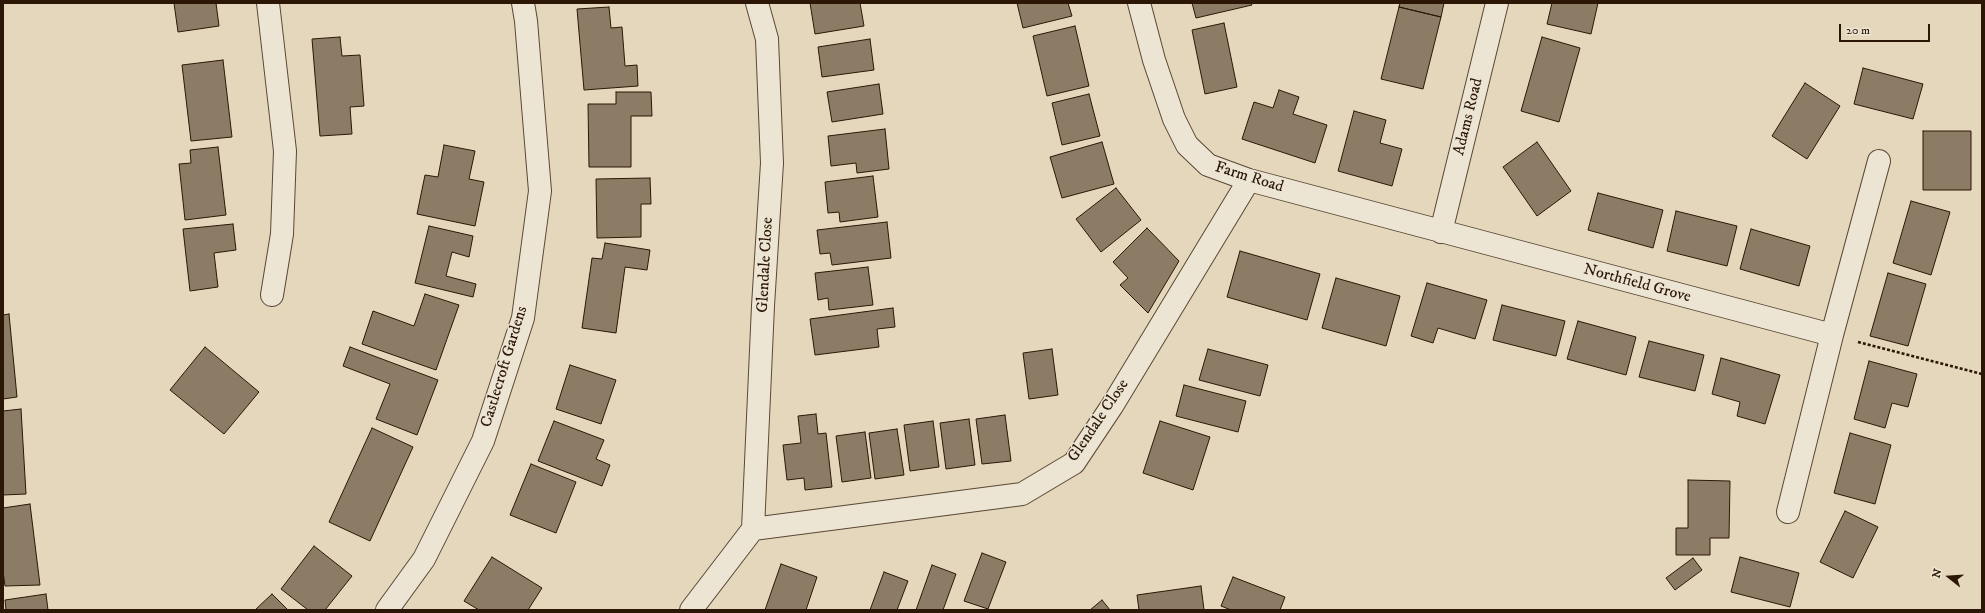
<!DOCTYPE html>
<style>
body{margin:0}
#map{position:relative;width:1985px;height:613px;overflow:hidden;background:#e4d7bc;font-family:"IM FELL DW Pica",serif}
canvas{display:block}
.frame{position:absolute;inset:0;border:4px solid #2c1707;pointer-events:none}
.north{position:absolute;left:1929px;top:557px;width:40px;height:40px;-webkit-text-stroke:3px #ede5d3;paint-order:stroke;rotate:287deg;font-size:11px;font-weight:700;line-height:16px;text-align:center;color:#2c1707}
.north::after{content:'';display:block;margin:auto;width:14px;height:18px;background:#2c1707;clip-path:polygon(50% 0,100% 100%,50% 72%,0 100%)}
.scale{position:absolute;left:1839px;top:24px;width:91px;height:18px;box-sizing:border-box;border:2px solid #2c1707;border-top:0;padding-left:5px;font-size:12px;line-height:14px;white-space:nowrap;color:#2c1707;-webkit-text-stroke:3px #ede5d3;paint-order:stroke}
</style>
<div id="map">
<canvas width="1985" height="613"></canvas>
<div class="frame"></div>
<div class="north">N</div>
<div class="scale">20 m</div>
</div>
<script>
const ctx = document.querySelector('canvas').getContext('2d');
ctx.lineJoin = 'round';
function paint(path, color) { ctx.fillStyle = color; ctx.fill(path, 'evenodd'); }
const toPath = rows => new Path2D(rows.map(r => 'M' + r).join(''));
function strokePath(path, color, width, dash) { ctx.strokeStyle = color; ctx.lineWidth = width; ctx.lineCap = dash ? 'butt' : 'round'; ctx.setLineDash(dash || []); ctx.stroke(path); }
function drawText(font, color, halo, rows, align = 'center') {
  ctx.font = font + ' "IM FELL DW Pica",serif'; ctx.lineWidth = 3; ctx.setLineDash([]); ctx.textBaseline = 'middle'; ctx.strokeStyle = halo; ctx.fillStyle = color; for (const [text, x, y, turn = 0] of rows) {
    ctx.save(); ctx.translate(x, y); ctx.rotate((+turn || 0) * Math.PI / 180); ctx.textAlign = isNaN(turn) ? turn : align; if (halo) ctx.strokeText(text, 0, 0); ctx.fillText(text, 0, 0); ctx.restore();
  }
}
const building = toPath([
 [174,3,216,3,219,26,178,32,174,3],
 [810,3,860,3,864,26,815,34,810,3],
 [1017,3,1068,3,1072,16,1023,28,1017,3],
 [1192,3,1251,3,1252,5,1196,18,1192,3],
 [1400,3,1444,3,1441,17,1399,7,1400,3],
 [1552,3,1598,3,1591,34,1547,24,1552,3],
 [609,7,611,28,622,27,625,66,637,65,638,86,584,90,577,9,609,7],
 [1399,7,1441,17,1423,89,1381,79,1399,7],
 [1224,23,1237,87,1205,94,1192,30,1224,23],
 [1075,26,1089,86,1047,96,1033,36,1075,26],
 [340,37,342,56,360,55,364,106,350,107,352,134,320,136,312,39,340,37],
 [1542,37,1580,48,1559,122,1521,111,1542,37],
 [870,39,874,70,822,77,818,47,870,39],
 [223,60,232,137,191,141,182,65,223,60],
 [1863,68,1923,84,1913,119,1854,104,1863,68],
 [1805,83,1840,106,1807,159,1772,136,1805,83],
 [879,84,883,114,832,122,827,92,879,84],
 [1279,90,1299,97,1293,114,1327,125,1315,163,1242,139,1254,102,1273,108,1279,90],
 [616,92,651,92,652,116,631,116,631,167,589,167,588,104,616,104,616,92],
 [1089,94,1100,136,1062,145,1052,103,1089,94],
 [1354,111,1386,120,1380,143,1402,149,1392,186,1338,171,1354,111],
 [885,129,889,169,857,173,856,163,831,166,828,136,885,129],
 [1923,131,1971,131,1971,190,1923,190,1923,131],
 [1102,142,1114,184,1062,198,1050,157,1102,142],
 [1537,142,1571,191,1537,216,1503,167,1537,142],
 [444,145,475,151,469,179,484,182,475,226,417,214,425,175,438,177,444,145],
 [218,147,226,215,185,220,179,164,191,163,190,150,218,147],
 [873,176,878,217,840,222,839,212,828,213,825,182,873,176],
 [650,178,651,204,641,204,641,237,597,238,596,179,650,178],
 [1116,188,1141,220,1101,252,1076,219,1116,188],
 [1598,193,1663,210,1653,248,1588,230,1598,193],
 [1911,201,1950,212,1931,275,1893,263,1911,201],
 [1676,211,1737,226,1727,266,1667,251,1676,211],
 [887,222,891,258,832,265,830,253,820,254,817,230,887,222],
 [233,224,236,250,214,253,218,287,190,291,183,229,233,224],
 [429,226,473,236,469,257,452,252,446,276,476,284,473,297,415,283,429,226],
 [1147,228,1179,261,1148,313,1120,285,1128,278,1113,262,1147,228],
 [1751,229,1810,246,1799,286,1740,269,1751,229],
 [605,243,650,250,647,270,625,267,616,333,582,328,592,258,602,259,605,243],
 [1240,251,1320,274,1307,320,1227,297,1240,251],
 [868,267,873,305,829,310,828,298,818,300,815,273,868,267],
 [1888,273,1926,284,1908,346,1870,336,1888,273],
 [1336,278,1400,296,1386,346,1322,328,1336,278],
 [1427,283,1487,300,1475,339,1438,328,1433,343,1411,336,1427,283],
 [425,294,459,305,436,370,362,344,373,311,414,326,425,294],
 [1502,305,1565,321,1556,356,1493,340,1502,305],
 [893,308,895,327,877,329,879,347,815,355,810,319,893,308],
 [9,314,17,397,3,399,3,315,9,314],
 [1578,321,1636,337,1626,375,1567,359,1578,321],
 [1649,341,1704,355,1695,391,1639,377,1649,341],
 [205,347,259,392,224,434,170,390,205,347],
 [350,347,438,380,417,435,376,419,390,384,343,366,350,347],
 [1052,349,1058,395,1029,399,1023,353,1052,349],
 [1208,349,1268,365,1260,396,1199,380,1208,349],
 [1721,358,1780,375,1765,424,1737,416,1740,402,1712,394,1721,358],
 [1869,361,1917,374,1908,407,1892,403,1885,428,1854,419,1869,361],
 [570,365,616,380,601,424,556,409,570,365],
 [1184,385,1246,401,1238,432,1176,416,1184,385],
 [21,409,26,494,3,495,3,411,21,409],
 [816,414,818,434,826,433,832,487,805,490,804,478,787,480,783,445,801,443,798,416,816,414],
 [1005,415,1011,461,982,464,976,419,1005,415],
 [969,419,975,465,946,469,940,423,969,419],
 [554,421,604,440,596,459,610,465,602,486,538,461,554,421],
 [933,421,939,467,910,471,904,425,933,421],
 [1160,421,1210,437,1193,490,1143,473,1160,421],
 [372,428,413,447,370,541,329,522,372,428],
 [897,429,904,475,875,479,869,433,897,429],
 [865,432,871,478,842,482,836,436,865,432],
 [1850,433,1891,445,1875,504,1834,493,1850,433],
 [531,464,576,482,556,533,510,515,531,464],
 [1688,480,1730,481,1729,538,1710,538,1710,555,1676,555,1676,528,1688,528,1688,480],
 [30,504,40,585,5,586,3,571,3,508,30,504],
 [1845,511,1878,527,1853,578,1820,562,1845,511],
 [314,546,352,576,325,610,308,610,281,589,314,546],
 [982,553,1006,562,988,609,964,601,982,553],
 [492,557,542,588,528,610,479,610,464,601,492,557],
 [1740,557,1799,573,1790,607,1731,592,1740,557],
 [1693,558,1702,570,1675,590,1666,578,1693,558],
 [781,564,817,577,806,610,765,610,781,564],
 [932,565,956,574,943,610,916,610,932,565],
 [884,572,908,581,897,610,870,610,884,572],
 [1233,577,1285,597,1280,610,1231,610,1221,606,1233,577],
 [1201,586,1204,610,1139,610,1137,595,1201,586],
 [46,594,48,610,6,610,5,600,46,594],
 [272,594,288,610,255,610,272,594],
 [1102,600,1110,610,1090,610,1102,600]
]);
paint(building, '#8c7b65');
strokePath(building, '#2c1707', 1);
const minor = toPath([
 [268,3,285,151,282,234,272,295],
 [1139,3,1154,60,1174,119,1187,145,1208,165,1249,180,1832,335,1788,512],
 [1441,232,1497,3],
 [1832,335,1879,161],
 [753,529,1022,494,1074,463,1112,406,1249,180],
 [387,610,424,559,483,441,523,318,540,191,526,21,523,3],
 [691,610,753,529,763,306,772,163,767,39,757,3]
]);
strokePath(minor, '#5a4734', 24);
strokePath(toPath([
 [1858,342,1982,374]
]), '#2c1707', 2.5, [3, 2]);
strokePath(minor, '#ede5d3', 22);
drawText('16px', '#2c1707', '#ede5d3', [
 ["Adams Road",1469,117,-76],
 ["Farm Road",1249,178,17],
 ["Glendale Close",766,265,-87],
 ["Northfield Grove",1637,284,15],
 ["Castlecroft Gardens",505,367,-73],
 ["Glendale Close",1099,421,-56]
]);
</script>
